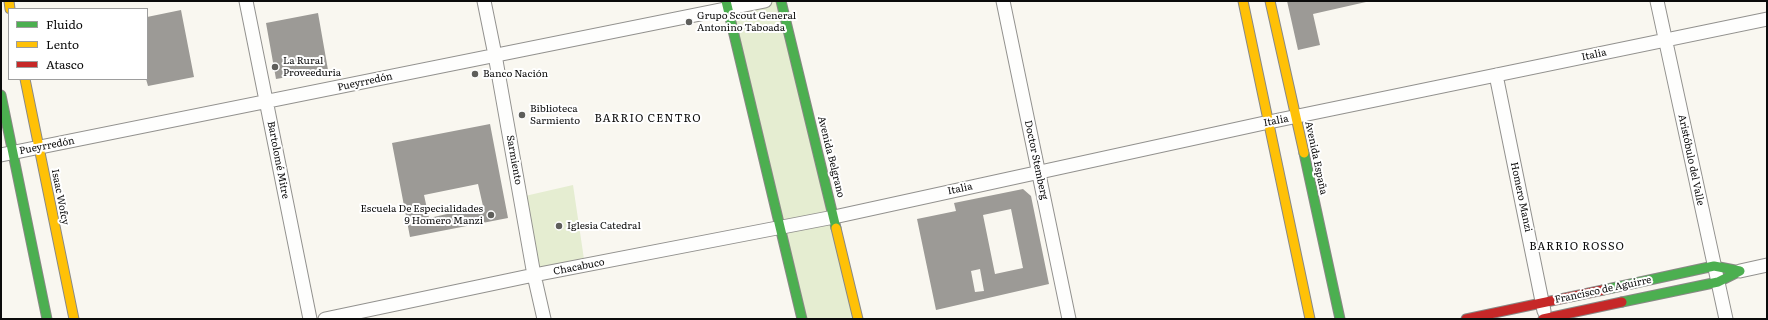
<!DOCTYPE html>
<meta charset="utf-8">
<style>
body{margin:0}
#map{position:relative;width:1768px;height:320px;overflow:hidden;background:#f9f7f0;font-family:Literata,serif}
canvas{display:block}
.frame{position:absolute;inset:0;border:2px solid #0b0b0b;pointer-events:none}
.legend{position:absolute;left:8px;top:8px;width:140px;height:72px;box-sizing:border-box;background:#fff;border:1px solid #9d9d9d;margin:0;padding:5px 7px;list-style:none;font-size:12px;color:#0b0b0b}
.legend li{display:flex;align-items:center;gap:8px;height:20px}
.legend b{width:20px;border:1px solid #9d9d9d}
</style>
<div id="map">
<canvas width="1768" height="320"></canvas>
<div class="frame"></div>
<ul class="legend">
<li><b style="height:5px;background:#4caf50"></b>Fluido</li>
<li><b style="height:5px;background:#ffc107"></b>Lento</li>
<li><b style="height:5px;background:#c62828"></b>Atasco</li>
</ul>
</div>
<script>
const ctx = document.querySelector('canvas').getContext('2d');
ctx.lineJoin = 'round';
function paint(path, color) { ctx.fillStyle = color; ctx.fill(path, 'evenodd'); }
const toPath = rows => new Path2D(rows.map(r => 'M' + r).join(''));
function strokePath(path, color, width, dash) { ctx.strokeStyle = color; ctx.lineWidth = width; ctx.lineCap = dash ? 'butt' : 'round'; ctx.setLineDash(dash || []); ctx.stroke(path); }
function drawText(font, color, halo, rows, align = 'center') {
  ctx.font = font + ' Literata,serif'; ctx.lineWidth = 4; ctx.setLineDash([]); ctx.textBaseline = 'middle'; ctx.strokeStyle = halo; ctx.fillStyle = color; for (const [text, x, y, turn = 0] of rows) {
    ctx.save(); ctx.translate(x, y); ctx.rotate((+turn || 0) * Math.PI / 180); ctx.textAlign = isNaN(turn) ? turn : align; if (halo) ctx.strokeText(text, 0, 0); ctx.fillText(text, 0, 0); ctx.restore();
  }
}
paint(toPath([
 [730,1,780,1,855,319,805,319],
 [573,185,585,266,540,276,525,196]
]), '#e5edd1');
paint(toPath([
 [1287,1,1366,1,1366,2,1313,14,1320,45,1298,50],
 [181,10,194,77,148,86,146,79,147,17],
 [318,13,328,70,276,79,266,23],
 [490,124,508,218,410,237,392,143],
 [478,184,483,206,429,218,424,195],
 [1023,189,1031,196,1049,284,936,310,917,219,956,211,954,203],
 [1011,209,1023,268,995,274,983,215],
 [980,269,984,291,975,292,971,271]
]), '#9c9a96');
const street = toPath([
 [246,1,310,319],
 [484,1,495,55,534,275,544,319],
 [1003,1,1069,319],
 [1657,1,1726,319],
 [1496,75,1544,311],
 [1,155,765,1],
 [1740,271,1767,265],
 [325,319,534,275,834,217,1269,122,1767,19]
]);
const fast = toPath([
 [726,1,802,319],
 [781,1,836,228],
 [1,95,47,319],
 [1304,153,1340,319],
 [1603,290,1714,266,1740,271,1718,282,1622,302]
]);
const slow = toPath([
 [9,1,10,9],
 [1243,1,1310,319],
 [1270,1,1304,153],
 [25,79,74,319],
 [836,228,858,319]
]);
const jam = toPath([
 [1466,319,1603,290],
 [1543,319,1622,302]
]);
strokePath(street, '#92918e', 15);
strokePath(fast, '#898885', 11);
strokePath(slow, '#898885', 11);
strokePath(jam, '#898885', 11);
strokePath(street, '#fefefd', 13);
strokePath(fast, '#4caf50', 9);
strokePath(slow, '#ffc107', 9);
strokePath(jam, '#c62828', 9);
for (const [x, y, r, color] of [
 [689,22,4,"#5e5e5b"],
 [275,67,4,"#5e5e5b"],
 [475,74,4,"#5e5e5b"],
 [522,115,4,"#5e5e5b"],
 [491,215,4,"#5e5e5b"],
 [559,226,4,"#5e5e5b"]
]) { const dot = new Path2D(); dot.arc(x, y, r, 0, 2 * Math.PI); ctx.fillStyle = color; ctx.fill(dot); strokePath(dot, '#fff', 1.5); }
drawText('10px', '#0b0b0b', '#fff', [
 ["Grupo Scout General",697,16],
 ["Antonino Taboada",697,28],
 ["La Rural",283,61],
 ["Proveeduria",283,73],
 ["Banco Nación",483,74],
 ["Biblioteca",530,109],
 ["Sarmiento",530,121],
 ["Escuela De Especialidades",483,209,"right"],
 ["9 Homero Manzi",483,221,"right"],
 ["Iglesia Catedral",567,226]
], 'left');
drawText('10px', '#0b0b0b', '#fff', [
 ["Italia",1594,55,-12],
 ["Pueyrredón",365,82,-12],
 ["Italia",1276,121,-11],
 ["Pueyrredón",47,146,-11],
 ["Avenida Belgrano",831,157,76],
 ["Avenida España",1316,158,78],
 ["Bartolomé Mitre",278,160,79],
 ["Sarmiento",514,160,80],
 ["Doctor Stemberg",1036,160,78],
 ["Aristóbulo del Valle",1691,160,78],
 ["Italia",960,189,-12],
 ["Isaac Wofcy",60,197,79],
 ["Homero Manzi",1521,197,78],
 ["Chacabuco",579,267,-11],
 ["Francisco de Aguirre",1603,290,-12]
]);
ctx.letterSpacing = '1px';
drawText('11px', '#0b0b0b', '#fff', [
 ["BARRIO CENTRO",648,119],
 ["BARRIO ROSSO",1577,247]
]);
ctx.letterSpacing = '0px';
</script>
